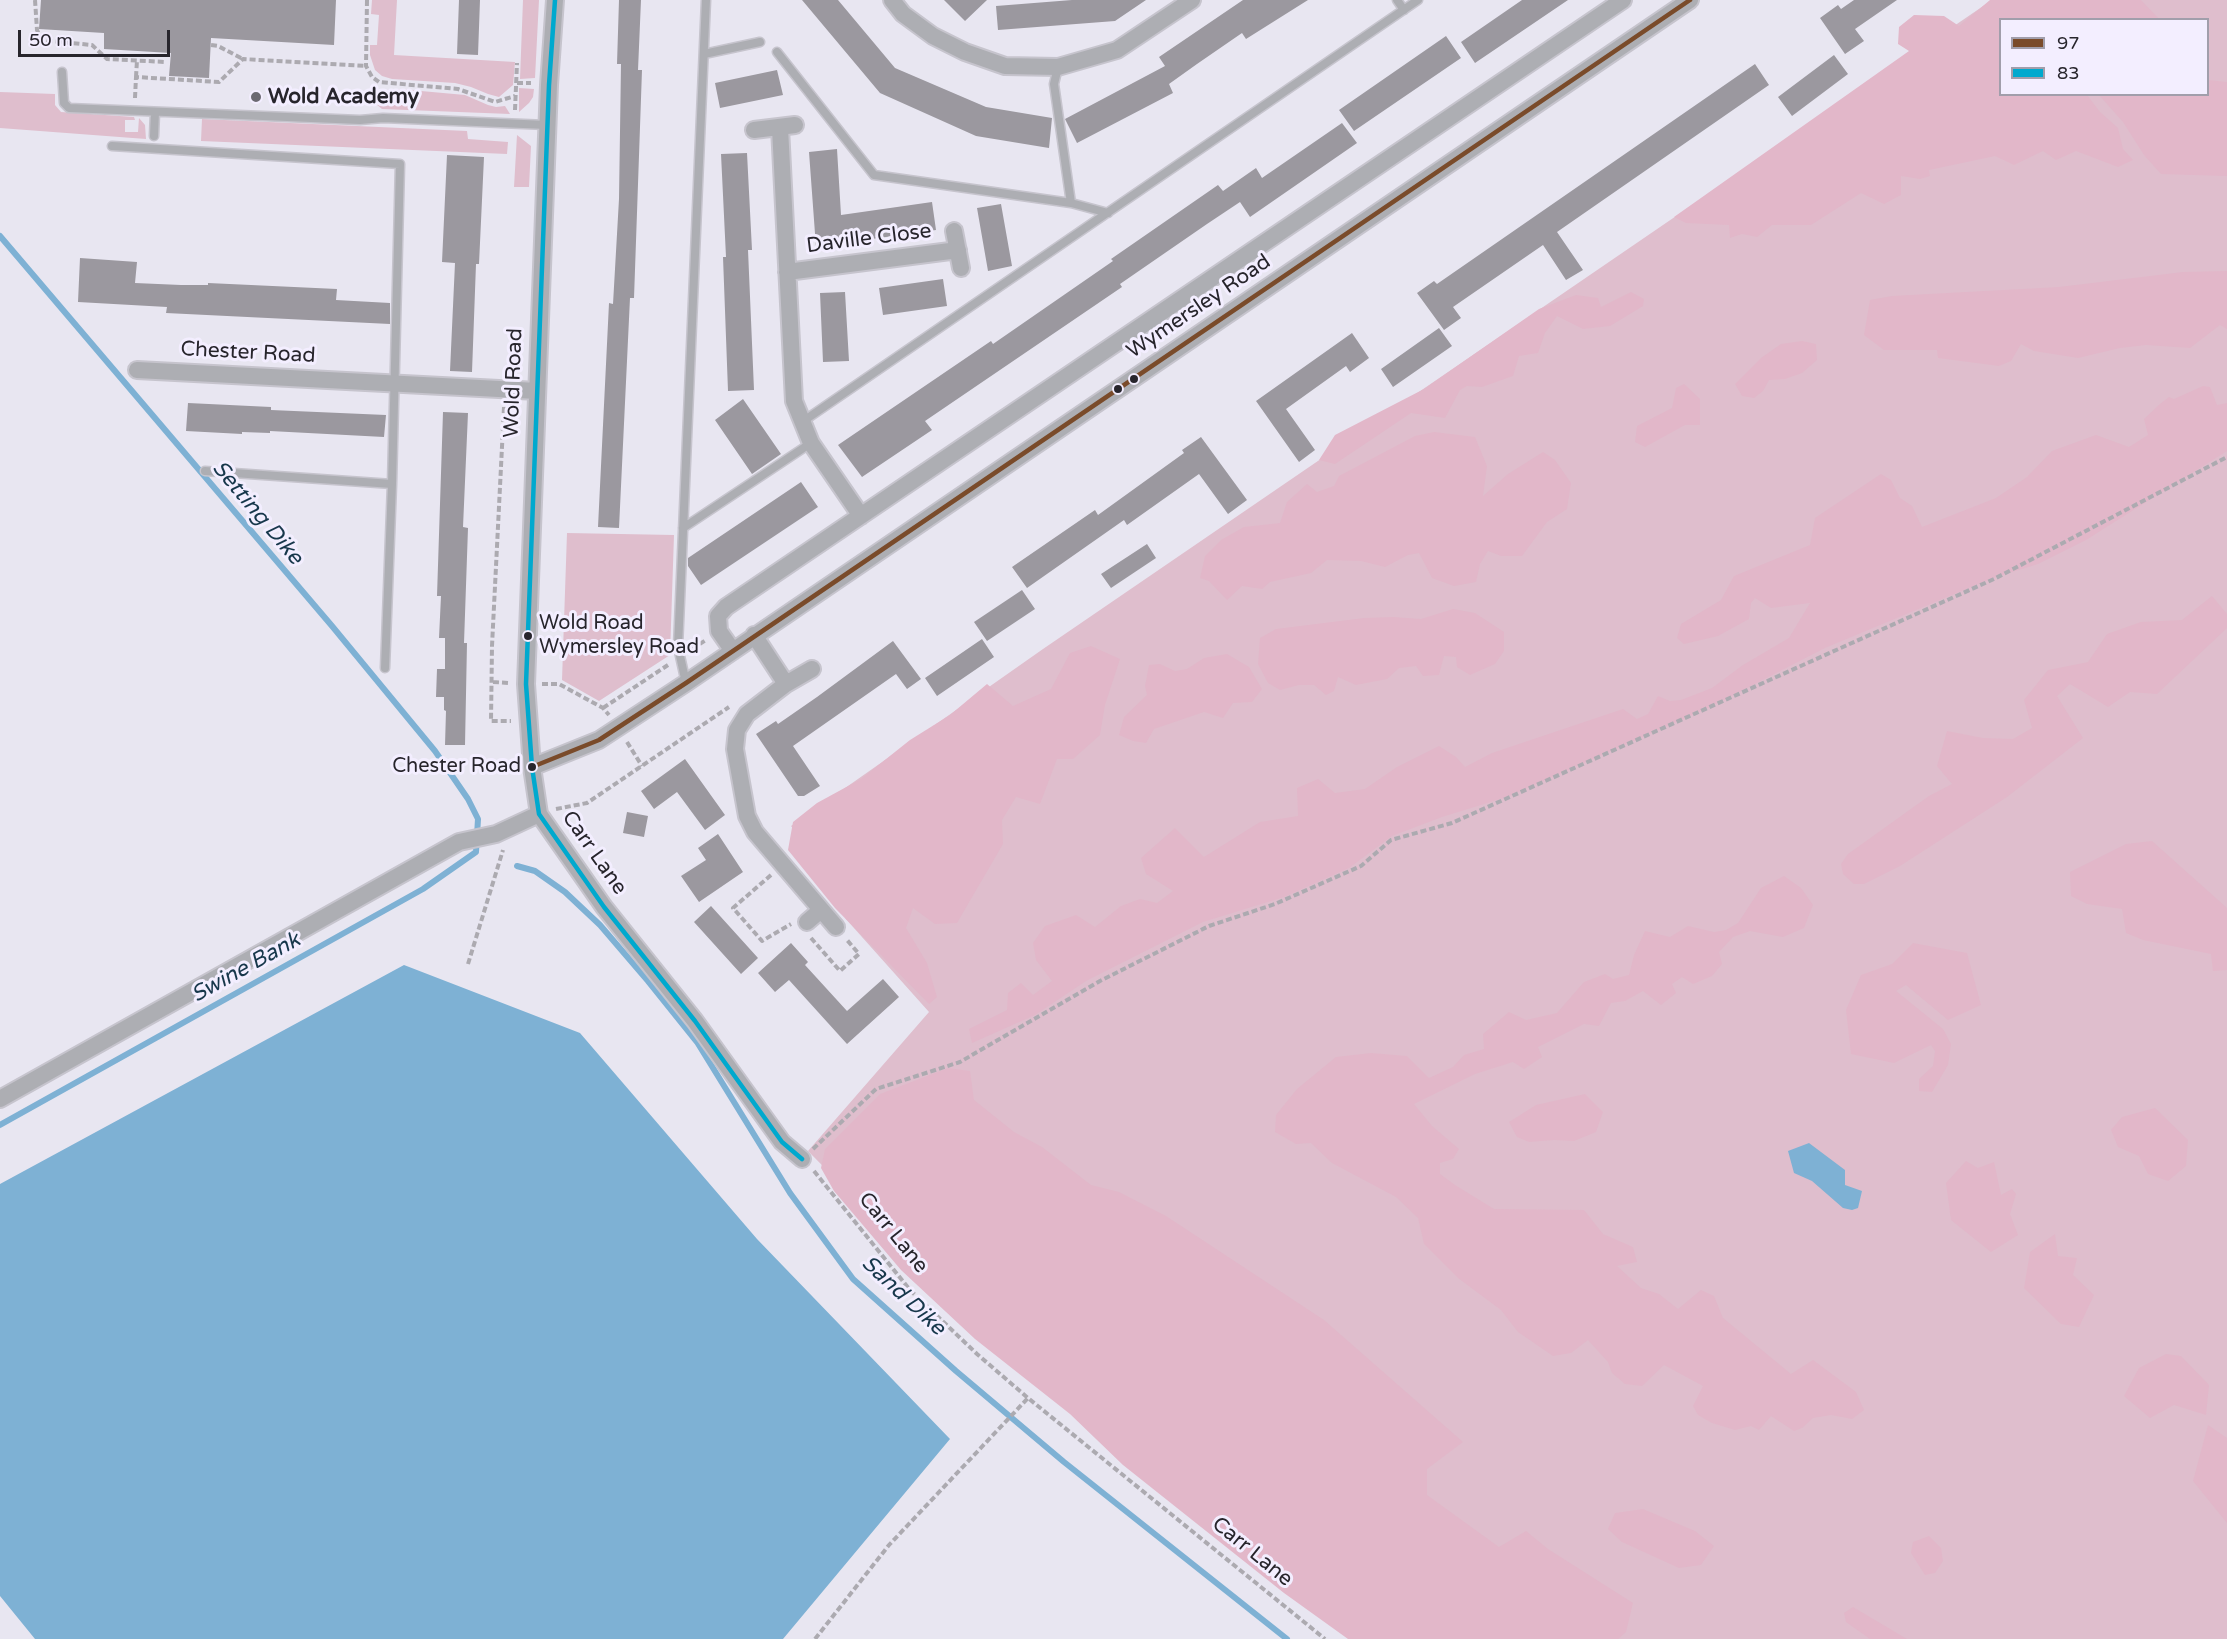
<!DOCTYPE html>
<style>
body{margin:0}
#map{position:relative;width:2227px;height:1639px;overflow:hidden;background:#e8e6f1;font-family:"Varela Round",sans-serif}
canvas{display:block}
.legend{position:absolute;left:1999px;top:18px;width:210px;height:78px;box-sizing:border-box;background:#f3eeff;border:2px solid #a19eab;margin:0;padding:8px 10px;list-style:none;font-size:18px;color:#27252c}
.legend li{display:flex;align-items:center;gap:12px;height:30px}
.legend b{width:30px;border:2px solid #a19eab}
.scale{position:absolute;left:18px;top:30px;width:152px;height:27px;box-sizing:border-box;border:3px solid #27252c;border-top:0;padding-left:8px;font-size:18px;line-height:21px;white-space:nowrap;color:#27252c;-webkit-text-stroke:4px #f3eeff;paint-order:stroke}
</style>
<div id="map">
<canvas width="2227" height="1639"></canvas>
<ul class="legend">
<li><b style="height:8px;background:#7a4b2a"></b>97</li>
<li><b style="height:8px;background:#00a9ce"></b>83</li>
</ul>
<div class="scale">50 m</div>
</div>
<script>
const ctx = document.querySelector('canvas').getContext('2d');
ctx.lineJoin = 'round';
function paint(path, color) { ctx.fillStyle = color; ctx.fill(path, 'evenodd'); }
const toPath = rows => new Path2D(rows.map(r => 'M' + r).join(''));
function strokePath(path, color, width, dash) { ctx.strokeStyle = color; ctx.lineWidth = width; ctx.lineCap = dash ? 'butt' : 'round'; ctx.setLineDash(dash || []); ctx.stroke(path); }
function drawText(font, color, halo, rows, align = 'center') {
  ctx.font = font + ' "Varela Round",sans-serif'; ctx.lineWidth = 6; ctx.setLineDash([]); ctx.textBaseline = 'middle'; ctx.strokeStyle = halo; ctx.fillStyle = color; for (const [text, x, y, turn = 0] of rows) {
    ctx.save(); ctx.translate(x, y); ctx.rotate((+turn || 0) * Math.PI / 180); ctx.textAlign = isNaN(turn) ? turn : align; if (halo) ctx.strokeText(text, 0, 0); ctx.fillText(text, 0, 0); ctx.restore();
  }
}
paint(toPath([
 [372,0,397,0,394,55,515,62,513,85,499,97,488,94,471,87,455,83,392,79,382,76,375,70,370,55,370,45,377,45,379,15,371,14],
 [523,0,539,0,535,78,520,79],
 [1992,0,2227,0,2227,1639,1376,1639,978,1323,808,1151,929,1012,845,918,858,905,791,826,1043,649],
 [2000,20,2208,20,2208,94,2000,94],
 [519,88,534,89,533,97,529,103,519,112],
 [399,89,465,95,488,105,496,107,505,106,510,114,382,109,376,104,374,91],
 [0,92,55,94,55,105,61,112,134,117,135,120,125,120,125,132,138,132,139,118,145,125,146,139,0,128],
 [202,119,467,131,468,139,508,142,507,154,201,141],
 [517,135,531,146,529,187,514,187],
 [567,533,674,535,670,655,599,701,562,680]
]), '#dfbecd');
paint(toPath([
 [1990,0,2141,0,2159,19,2000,20,2000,94,2087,95,2100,112,2118,128,2123,149,2133,160,2118,167,2076,151,2056,160,2043,151,2014,165,1995,156,1929,170,1930,176,1920,179,1901,176,1901,195,1884,204,1861,193,1811,225,1772,225,1757,237,1742,234,1730,238,1729,225,1686,223,1674,217,1909,51,1898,44,1899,27,1914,15,1944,16,1959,26],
 [2208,80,2227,82,2227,176,2161,174,2144,155,2123,122,2099,95,2208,94],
 [2227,271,2227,329,2220,325,2190,348,2146,345,2120,348,2078,358,2034,351,2021,344,2011,361,1999,366,1938,358,1937,350,1884,350,1864,335,1870,300,1892,296,2059,287,2183,272],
 [1631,292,1644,299,1643,306,1610,326,1583,329,1557,316,1545,333,1538,353,1519,356,1513,376,1482,387,1467,386,1460,390,1445,418,1411,413,1335,464,1319,460,1335,435,1424,389,1539,309,1576,295,1598,298,1601,307],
 [1802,341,1816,344,1817,360,1802,373,1785,379,1769,380,1763,391,1754,398,1742,396,1735,384,1761,358,1781,344],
 [1684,384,1700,399,1700,425,1685,425,1645,447,1635,442,1637,426,1672,408,1676,388],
 [2203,386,2210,387,2217,405,2227,403,2227,451,2086,540,2038,564,1993,578,1825,648,1708,708,1507,797,1442,817,1392,836,1349,868,1284,897,1203,922,1086,981,1035,1015,972,1043,969,1029,1007,1010,1008,993,1021,983,1033,995,1052,981,1036,960,1033,943,1045,926,1076,915,1095,927,1121,906,1140,899,1157,903,1173,891,1146,874,1141,858,1175,828,1204,857,1260,822,1298,816,1297,788,1318,779,1335,793,1365,789,1397,767,1439,746,1456,757,1465,767,1492,753,1623,709,1637,719,1648,714,1658,696,1670,701,1681,700,1712,688,1743,665,1789,638,1810,603,1771,608,1755,598,1751,603,1749,619,1718,636,1684,644,1677,638,1681,624,1721,600,1734,576,1810,545,1815,518,1881,474,1891,480,1900,498,1912,506,1922,527,1996,498,2027,477,2052,451,2096,435,2129,447,2148,435,2144,419,2160,404,2169,397,2174,399],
 [1434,432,1475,437,1487,466,1483,496,1508,474,1543,452,1555,460,1571,483,1567,509,1547,522,1522,556,1501,556,1488,551,1480,564,1476,582,1454,586,1432,578,1419,553,1408,555,1385,567,1361,561,1327,560,1311,573,1270,582,1262,589,1242,586,1227,600,1209,581,1200,578,1205,556,1221,540,1244,527,1280,523,1287,502,1307,484,1317,492,1334,486,1339,476,1415,436],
 [2212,596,2227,614,2227,628,2157,694,2130,692,2108,707,2070,684,2057,696,2083,738,2007,797,1900,866,1864,884,1854,884,1843,874,1841,864,1848,854,1929,796,1952,784,1937,766,1947,731,1983,738,2013,739,2032,728,2024,700,2048,670,2088,662,2107,634,2141,622,2182,620],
 [1453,609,1475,613,1504,632,1504,651,1495,664,1470,675,1457,667,1456,657,1444,656,1439,675,1423,676,1416,666,1399,668,1387,679,1356,685,1338,677,1334,691,1326,695,1314,685,1299,685,1280,690,1268,683,1258,664,1260,638,1276,629,1364,618,1393,617,1421,619],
 [1091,646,1120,659,1105,705,1100,735,1073,759,1057,759,1040,804,1016,797,1002,820,1003,844,957,923,935,924,913,908,906,928,927,963,937,997,929,1004,835,908,788,850,793,822,817,803,861,779,910,740,950,715,987,684,1013,706,1051,689,1070,653],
 [1227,654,1249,667,1262,689,1252,702,1233,703,1223,718,1204,712,1154,729,1146,743,1133,741,1119,735,1124,717,1147,695,1145,686,1149,665,1160,664,1175,671,1187,669,1204,658],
 [2152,841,2227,908,2227,970,2213,971,2211,954,2143,940,2126,933,2122,909,2087,904,2071,896,2070,872,2126,844],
 [1784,876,1801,888,1813,905,1804,928,1783,937,1750,931,1733,937,1719,952,1722,964,1712,976,1693,984,1682,977,1672,984,1676,993,1661,1005,1643,991,1625,1001,1611,1003,1599,1026,1584,1024,1538,1047,1542,1057,1524,1069,1513,1062,1475,1074,1414,1104,1432,1126,1459,1149,1453,1159,1440,1163,1440,1174,1455,1185,1494,1209,1584,1210,1603,1234,1633,1247,1637,1262,1617,1266,1641,1288,1659,1294,1678,1309,1701,1290,1714,1296,1723,1318,1791,1374,1813,1360,1856,1392,1864,1410,1852,1419,1831,1415,1813,1418,1802,1428,1794,1431,1771,1416,1759,1430,1751,1426,1735,1430,1712,1423,1698,1415,1693,1406,1703,1386,1664,1365,1642,1386,1625,1384,1612,1373,1608,1362,1588,1340,1571,1353,1553,1356,1518,1332,1501,1310,1458,1278,1424,1244,1418,1218,1396,1197,1332,1163,1311,1143,1296,1144,1275,1132,1276,1115,1297,1089,1336,1057,1371,1053,1407,1056,1429,1078,1453,1067,1464,1055,1484,1049,1483,1034,1509,1012,1526,1020,1557,1013,1584,982,1605,974,1613,979,1629,975,1634,955,1645,931,1670,937,1688,926,1714,932,1726,930,1738,923,1761,888],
 [1913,943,1967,953,1981,1005,1948,1020,1906,985,1896,991,1943,1029,1951,1044,1948,1065,1932,1092,1919,1091,1919,1079,1933,1066,1935,1051,1931,1045,1894,1063,1851,1054,1846,1010,1861,975,1892,964],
 [948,1068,970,1071,974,1100,1014,1132,1042,1147,1091,1185,1119,1192,1166,1216,1324,1320,1463,1442,1427,1469,1427,1495,1499,1547,1526,1531,1548,1549,1633,1603,1626,1632,1618,1639,1348,1639,1284,1593,1123,1465,1070,1414,975,1339,901,1270,834,1191,821,1168,825,1149,880,1094],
 [1585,1094,1603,1112,1596,1132,1574,1141,1554,1140,1529,1142,1517,1137,1509,1122,1536,1105],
 [2155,1108,2188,1140,2186,1166,2168,1181,2148,1174,2139,1156,2118,1147,2111,1130,2122,1117],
 [1966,1161,1978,1168,1994,1162,2001,1195,2012,1189,2016,1194,2010,1214,2018,1235,1991,1252,1951,1220,1946,1183],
 [2055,1234,2058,1256,2077,1258,2073,1275,2094,1295,2079,1327,2061,1324,2024,1288,2030,1252],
 [2166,1354,2181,1356,2209,1385,2206,1415,2174,1405,2150,1418,2124,1396,2139,1368],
 [2208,1425,2227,1438,2227,1523,2193,1481],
 [1643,1509,1695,1531,1714,1546,1701,1565,1679,1568,1622,1542,1608,1529,1615,1513],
 [1929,1536,1941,1548,1943,1561,1935,1573,1925,1575,1911,1553,1913,1542],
 [1853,1607,1907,1639,1870,1639,1846,1622,1844,1613]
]), '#e2b7c9');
paint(toPath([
 [404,965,580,1033,757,1239,950,1439,783,1639,35,1639,0,1596,0,1184],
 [1809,1143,1845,1170,1845,1185,1862,1191,1858,1208,1852,1210,1843,1208,1812,1181,1794,1173,1788,1151]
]), '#7eb1d4');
strokePath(toPath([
 [0,236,332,626,435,751,468,799,478,819,476,852,423,889,0,1125],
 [517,866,535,871,565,892,600,925,648,981,697,1042,790,1193,853,1279,956,1371,1064,1462,1287,1639]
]), '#7eb1d4', 6);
paint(toPath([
 [41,0,336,0,334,45,211,38,209,78,169,76,171,53,104,49,104,33,39,29],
 [459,0,480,0,478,55,457,54],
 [619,0,641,0,638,70,642,70,634,298,630,298,619,528,598,527,609,303,613,304,619,199,621,64,617,64],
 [802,0,838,0,895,68,986,107,1052,118,1049,148,976,136,880,93],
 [944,0,987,0,965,21],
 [1072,0,1146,0,1115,21,998,30,996,6],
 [1243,0,1308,0,1246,39,1242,33,1197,64,1169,84,1173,93,1077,143,1065,119,1165,66,1159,57],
 [1522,0,1568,0,1475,63,1461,42],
 [1854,0,1897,0,1855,29,1864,41,1845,54,1820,18,1838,5,1841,9],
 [1446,36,1461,58,1354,131,1339,110],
 [1834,55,1848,74,1792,116,1778,97],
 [1755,64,1769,85,1557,232,1583,270,1566,280,1543,245,1453,307,1461,318,1444,330,1417,293,1434,281,1437,284],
 [777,70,783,95,720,108,715,83],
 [1342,123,1357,143,1250,217,1240,202,1207,224,1120,284,1122,287,925,421,932,430,862,477,838,445,991,341,993,344,1113,261,1111,259,1218,185,1223,191,1256,168,1262,178],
 [837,149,841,215,932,202,936,230,843,243,843,246,816,247,809,152],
 [747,153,752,250,748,250,754,390,728,391,723,257,726,257,721,154],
 [447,155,484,157,479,264,476,264,472,372,450,371,455,263,442,262],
 [1001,204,1012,266,988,271,977,208],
 [80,258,137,262,135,283,181,285,208,285,208,283,337,289,336,300,390,303,390,324,166,313,167,307,78,302],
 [943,279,947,306,883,315,879,288],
 [845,292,849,361,823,362,820,293],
 [1439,328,1452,346,1393,387,1381,369],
 [1352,333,1369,358,1350,372,1346,366,1286,409,1315,450,1299,462,1256,401],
 [743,399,781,454,752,474,715,420],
 [188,403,271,407,271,410,386,415,384,437,270,431,270,433,242,432,242,434,186,431],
 [443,412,468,413,463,527,468,528,464,643,467,643,465,745,445,745,446,711,444,710,444,697,436,697,437,669,445,669,445,638,439,638,441,596,437,596],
 [1201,437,1247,500,1228,514,1199,474,1127,525,1124,520,1027,588,1012,567,1095,510,1098,515,1184,453,1182,450],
 [801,482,818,507,701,585,688,566,688,558],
 [1147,544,1156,558,1111,588,1101,574],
 [1022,590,1035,609,987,641,974,622],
 [982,639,994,657,937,696,925,678],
 [893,641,921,679,907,689,896,674,793,746,820,786,804,796,798,796,756,734,776,721,778,724,817,697],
 [685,759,725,815,705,830,677,792,654,809,641,791],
 [627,812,648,816,644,837,623,833],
 [718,834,743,872,699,902,681,876,706,860,698,848],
 [711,906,758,958,741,974,694,922],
 [791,943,808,962,805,965,847,1011,883,979,899,997,847,1044,789,980,775,992,758,973]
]), '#9b989f');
const lane = toPath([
 [1397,0,1404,10],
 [777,52,874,175,1071,203,1108,213],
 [704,54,760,42],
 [1058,67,1054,84,1071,203],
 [62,72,64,103,69,108,360,120,383,118,547,125],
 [154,136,155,112],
 [112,146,400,164,392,484,385,668],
 [802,422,1418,0],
 [205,471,392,484],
 [683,528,811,443],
 [686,683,678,647,706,0]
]);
const street = toPath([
 [555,0,549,85,526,684,532,767,539,814,604,907,695,1021,782,1142,802,1159],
 [892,0,903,14,933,36,965,52,1005,66,1058,67,1117,50,1192,0],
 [780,128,794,401,811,443,861,516],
 [754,130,795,125],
 [954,231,961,268],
 [787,272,958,250],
 [137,370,537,391],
 [754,635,786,684],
 [733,651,719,631,718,616,726,607,1623,0],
 [812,669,786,684,747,714,737,730,735,749,747,816,755,832,836,927],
 [532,767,599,740,686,683,1690,0],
 [807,922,821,910],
 [0,1099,459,842,496,834,539,814]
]);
strokePath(lane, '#c6c4cd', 11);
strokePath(street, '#c6c4cd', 20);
strokePath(toPath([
 [35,0,37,30,41,38,50,41,92,45,107,59,166,62],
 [367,0,366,66,372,77,379,82,458,89,495,102,515,96],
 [211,45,218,46,243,59],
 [136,77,137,60],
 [517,83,531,83],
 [135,98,136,77,219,82,243,59,366,66],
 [515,110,517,63],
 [504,407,492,646,491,721,511,721],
 [692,649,706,640],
 [493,682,509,683],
 [542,684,559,684,603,708,609,715],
 [603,708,668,665],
 [627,742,642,766],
 [556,809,587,803,729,707],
 [771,875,733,908,762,941,791,924],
 [811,938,840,971,859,954,847,940],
 [468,964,503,850],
 [813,1149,876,1089,960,1062,1100,981,1209,926,1275,904,1361,866,1391,840,1452,823,1994,579,2227,457],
 [814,1171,910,1290,977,1354,1028,1398,1325,1639],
 [815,1639,889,1545,1028,1398]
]), '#acaab0', 4, [6, 3]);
strokePath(lane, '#adaeb3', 8);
strokePath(street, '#adaeb3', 16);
strokePath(toPath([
 [532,767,599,740,686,683,1690,0]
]), '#7a4b2a', 4.5);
strokePath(toPath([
 [555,0,549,85,526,684,532,767,539,814,604,907,695,1021,782,1142,802,1159]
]), '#00a9ce', 4.5);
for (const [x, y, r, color] of [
 [256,97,6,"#6b6971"],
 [1134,379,5,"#27252c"],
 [1118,389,5,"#27252c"],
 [528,636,5,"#27252c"],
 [532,767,5,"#27252c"]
]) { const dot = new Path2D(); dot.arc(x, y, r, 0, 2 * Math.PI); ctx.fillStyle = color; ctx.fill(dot); strokePath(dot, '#f3eeff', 2); }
drawText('20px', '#27252c', '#f3eeff', [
 ["Wold Road",539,624],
 ["Wymersley Road",539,648],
 ["Chester Road",521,767,"right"]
], 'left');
drawText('bold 21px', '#27252c', '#f3eeff', [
 ["Wold Academy",268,97]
], 'left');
drawText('21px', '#27252c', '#f3eeff', [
 ["Daville Close",869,239,-7],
 ["Wymersley Road",1199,307,-34],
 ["Chester Road",248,353,3],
 ["Wold Road",514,383,-88],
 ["Carr Lane",594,853,55],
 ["Carr Lane",893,1233,51],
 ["Carr Lane",1252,1552,39]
]);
drawText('italic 22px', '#17374b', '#f3eeff', [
 ["Setting Dike",257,513,50],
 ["Swine Bank",246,968,-29],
 ["Sand Dike",903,1296,43]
]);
</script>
